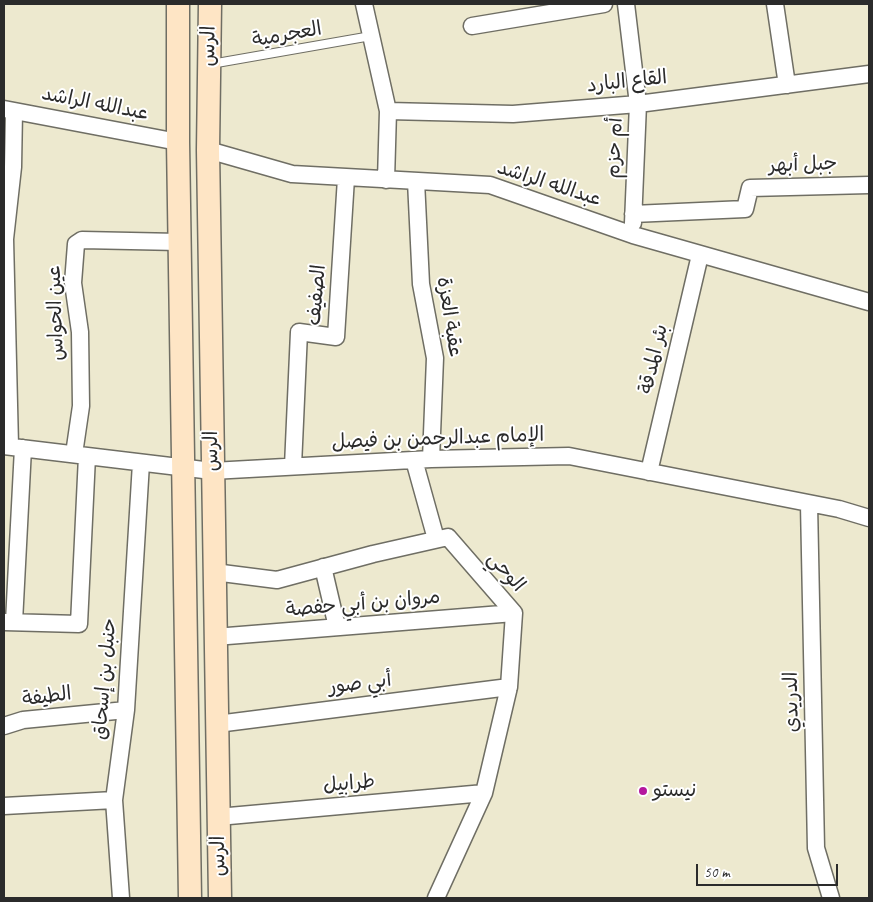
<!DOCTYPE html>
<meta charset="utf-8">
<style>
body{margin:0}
#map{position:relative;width:873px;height:902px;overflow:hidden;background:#ede9cf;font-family:Caveat,sans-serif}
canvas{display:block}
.frame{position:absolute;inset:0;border:5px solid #2b2b2b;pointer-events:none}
.scale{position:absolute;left:696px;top:864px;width:142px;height:22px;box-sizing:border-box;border:2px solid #2b2b2b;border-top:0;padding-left:6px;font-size:15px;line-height:18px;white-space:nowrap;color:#2b2b2b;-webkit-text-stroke:4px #fff;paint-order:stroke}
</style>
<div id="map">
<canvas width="873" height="902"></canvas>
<div class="frame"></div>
<div class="scale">50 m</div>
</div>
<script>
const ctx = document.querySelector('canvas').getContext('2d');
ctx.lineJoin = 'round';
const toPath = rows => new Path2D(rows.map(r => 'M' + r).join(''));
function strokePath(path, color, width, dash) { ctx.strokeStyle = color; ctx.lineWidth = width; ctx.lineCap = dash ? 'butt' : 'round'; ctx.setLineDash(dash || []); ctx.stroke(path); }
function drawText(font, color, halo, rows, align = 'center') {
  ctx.font = font + ' Caveat,"Playpen Sans Arabic",sans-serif'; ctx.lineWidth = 4; ctx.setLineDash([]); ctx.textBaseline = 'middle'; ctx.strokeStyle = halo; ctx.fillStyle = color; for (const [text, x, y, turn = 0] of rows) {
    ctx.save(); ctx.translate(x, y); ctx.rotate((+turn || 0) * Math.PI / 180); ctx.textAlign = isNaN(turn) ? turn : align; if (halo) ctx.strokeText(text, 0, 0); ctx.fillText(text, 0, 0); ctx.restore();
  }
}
const lane = toPath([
 [211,64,371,36]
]);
const street = toPath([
 [364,4,388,111,386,180],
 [626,4,638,104,633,223],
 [775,4,787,85],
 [472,26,604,4],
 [4,109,178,142],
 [388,111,513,114,638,104,869,74],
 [208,150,292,174,490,185,633,235,869,302],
 [416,181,421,284,435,358,431,459],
 [633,214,745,209,750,188,869,185],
 [4,446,212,471,431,459,569,456,839,509,869,518],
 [10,446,5,239,13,167,14,111],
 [74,454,81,406,80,332,73,283,76,244,82,240,179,242],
 [414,460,436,539],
 [293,466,299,332,336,337,346,178],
 [649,472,700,255],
 [809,504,816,848,831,898],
 [323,567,337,627],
 [214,572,277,580,373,554,448,537,514,613,509,687,484,793,436,898],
 [4,622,79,624,87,456],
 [14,622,23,448],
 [215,637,514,613],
 [217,724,509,687],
 [4,726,23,720,126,710],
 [4,806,114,800],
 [218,817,484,793],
 [121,898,114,800,126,710,141,463]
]);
const secondary = toPath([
 [178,4,178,142,190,898],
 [210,4,208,150,220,898]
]);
strokePath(lane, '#6f6e64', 10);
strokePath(street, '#6f6e64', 19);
strokePath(secondary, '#6f6e64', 25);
strokePath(lane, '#fff', 8);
strokePath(street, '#fff', 16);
strokePath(secondary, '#fee5c5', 22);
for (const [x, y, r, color] of [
 [643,791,5,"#b5179e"]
]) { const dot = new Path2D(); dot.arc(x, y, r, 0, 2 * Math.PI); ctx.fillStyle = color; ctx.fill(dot); strokePath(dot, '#fff', 2); }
drawText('20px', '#2b2b2b', '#fff', [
 ["العجرمية",287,35,-10],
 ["الرس",209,46,-89],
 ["القاع البارد",627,82,-6],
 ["عبدالله الراشد",95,104,11],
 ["أم حزم",615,148,-87],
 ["جبل أبهر",803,165,-2],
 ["عبدالله الراشد",549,184,18],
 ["الصفيف",317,295,-85],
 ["عين الحواس",56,313,-92],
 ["عقبة العزة",449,317,81],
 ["بئر المدقة",654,359,-77],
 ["الإمام عبدالرحمن بن فيصل",438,439,-2],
 ["الرس",212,451,-91],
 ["الوحي",506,572,49],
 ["مروان بن أبي حفصة",363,604,-5],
 ["حنبل بن إسحاق",105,679,-85],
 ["أبي صور",360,684,-7],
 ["الطيفة",47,697,-7],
 ["الدريدي",792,702,-91],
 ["طرابيل",349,784,-5],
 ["الرس",219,856,-91]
]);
drawText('20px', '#2b2b2b', '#fff', [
 ["نيستو",653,791]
], 'left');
</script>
